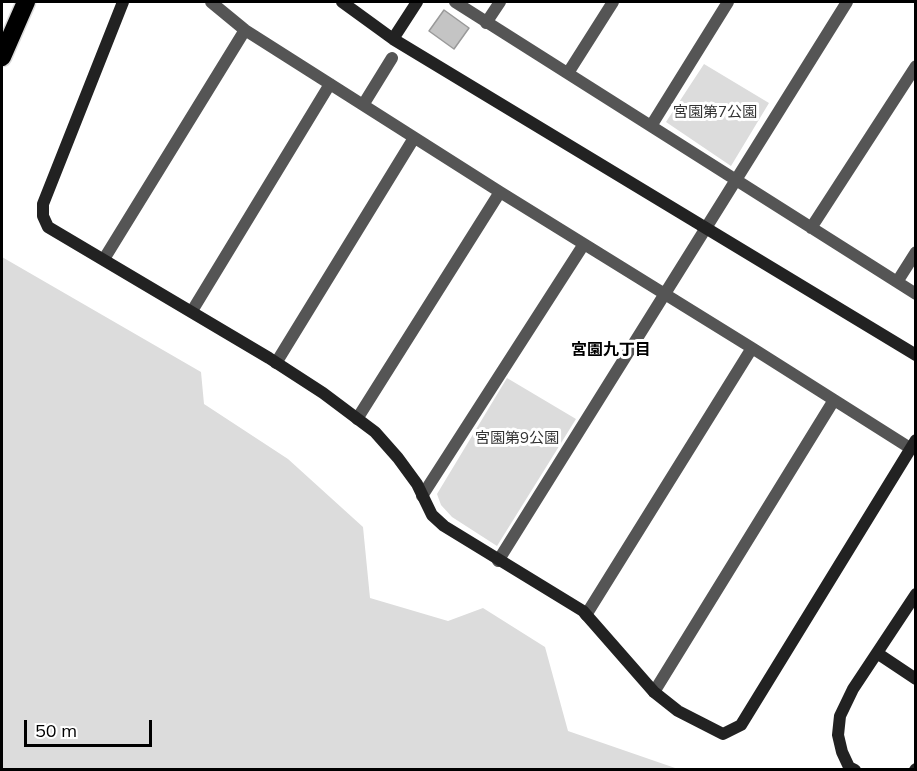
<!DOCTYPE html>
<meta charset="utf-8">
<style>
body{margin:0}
#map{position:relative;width:917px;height:771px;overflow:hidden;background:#fff;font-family:Mulish,sans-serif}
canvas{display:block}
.frame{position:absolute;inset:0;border:3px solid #000;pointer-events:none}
.scale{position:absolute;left:24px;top:720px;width:128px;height:27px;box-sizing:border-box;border:3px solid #000;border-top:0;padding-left:8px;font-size:18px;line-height:21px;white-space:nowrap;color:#000;-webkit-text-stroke:4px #fff;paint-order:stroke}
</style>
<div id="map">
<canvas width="917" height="771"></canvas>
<div class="frame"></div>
<div class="scale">50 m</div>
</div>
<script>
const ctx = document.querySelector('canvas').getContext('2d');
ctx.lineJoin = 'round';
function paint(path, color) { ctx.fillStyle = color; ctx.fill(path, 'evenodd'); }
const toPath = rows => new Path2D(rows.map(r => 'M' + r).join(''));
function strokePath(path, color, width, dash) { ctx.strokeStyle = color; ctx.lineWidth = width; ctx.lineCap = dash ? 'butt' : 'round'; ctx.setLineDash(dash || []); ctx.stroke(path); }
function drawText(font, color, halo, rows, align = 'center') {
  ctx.font = font + ' Mulish,"Noto Sans JP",sans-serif'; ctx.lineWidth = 6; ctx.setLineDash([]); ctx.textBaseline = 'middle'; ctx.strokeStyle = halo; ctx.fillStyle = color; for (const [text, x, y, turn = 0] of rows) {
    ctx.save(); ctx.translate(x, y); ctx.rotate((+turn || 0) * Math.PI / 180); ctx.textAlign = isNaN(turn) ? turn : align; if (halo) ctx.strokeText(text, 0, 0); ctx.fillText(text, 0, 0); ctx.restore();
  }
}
paint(toPath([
 [704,64,769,103,731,166,666,122],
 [2,257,201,372,204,404,288,459,363,527,370,598,448,621,483,608,545,647,568,731,678,769,2,769],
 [507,378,576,419,497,546,452,517,441,505,437,494]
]), '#dcdcdc');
const building = toPath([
 [444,10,469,28,454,49,429,31,444,10]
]);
paint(building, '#c4c4c4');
strokePath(building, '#999', 1.5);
const highway = toPath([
 [2,57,26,2]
]);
strokePath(highway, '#dbdbdb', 21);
strokePath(toPath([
 [211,2,245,30,500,192,752,348,910,448],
 [455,2,916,294],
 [486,23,500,2],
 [568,73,613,2],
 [363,105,392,58],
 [651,126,728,2],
 [811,228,916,66],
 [104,259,245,30],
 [897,282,916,252],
 [192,311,330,84],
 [276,363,414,138],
 [357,419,500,192],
 [422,496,584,244],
 [498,561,847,2],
 [586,615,752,348],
 [654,692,834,400]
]), '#555', 12);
strokePath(toPath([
 [123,2,43,204,43,216,48,227,269,358,323,393,375,432,398,458,417,484,432,515,444,526,583,611,654,692,678,711,723,734,741,725,916,440],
 [342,2,393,39,916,355],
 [393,39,417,2],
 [877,653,916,679],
 [855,770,849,767,842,752,838,735,840,716,853,689,916,594],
 [915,770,916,769]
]), '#222', 12);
strokePath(highway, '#000', 18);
drawText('15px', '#333', '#fff', [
 ["宮園第7公園",715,112],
 ["宮園第9公園",517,438]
]);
drawText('bold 16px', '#000', '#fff', [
 ["宮園九丁目",611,350]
]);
</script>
